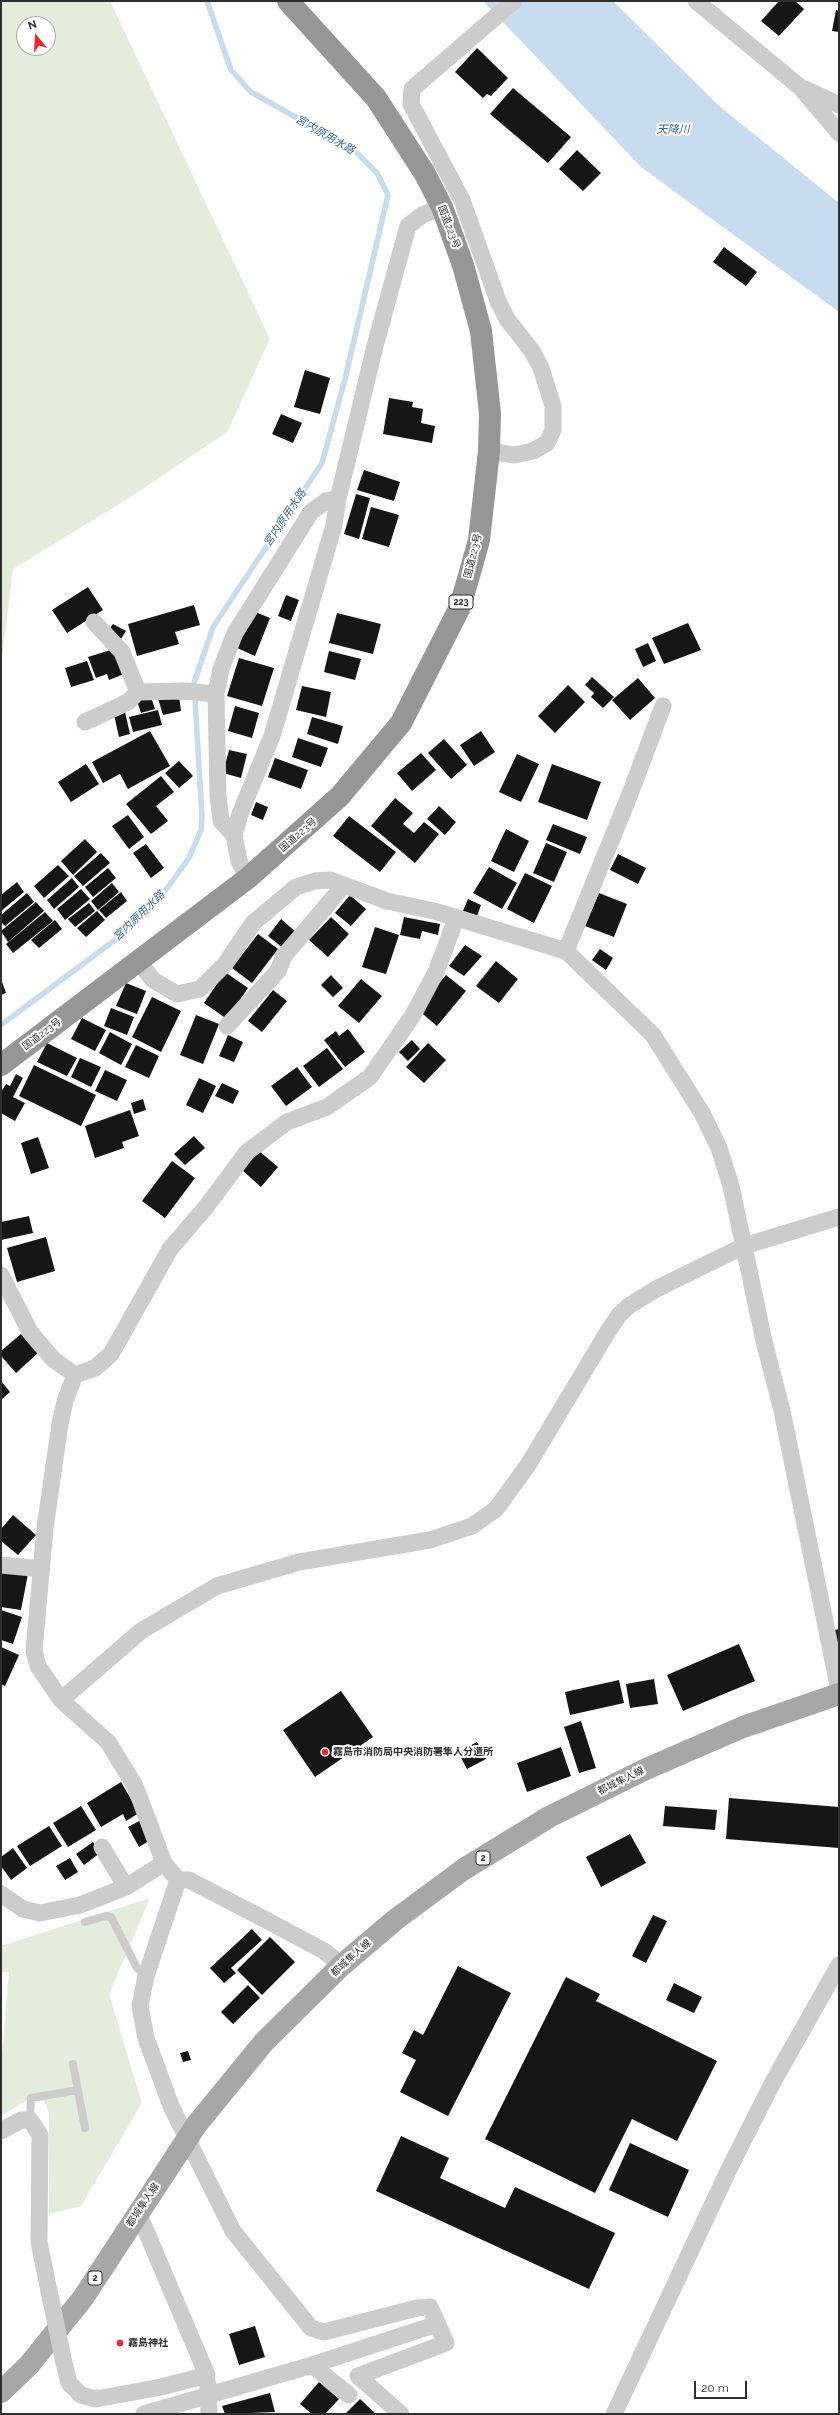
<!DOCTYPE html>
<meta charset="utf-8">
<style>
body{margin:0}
#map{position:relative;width:840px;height:2415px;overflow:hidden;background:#fff;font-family:Raleway,sans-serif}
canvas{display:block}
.frame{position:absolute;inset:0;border:2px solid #2f2f2f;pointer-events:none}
.north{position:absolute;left:16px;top:16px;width:40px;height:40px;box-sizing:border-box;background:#fff;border:1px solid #acacac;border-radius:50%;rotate:342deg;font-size:11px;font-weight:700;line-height:16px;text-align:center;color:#2f2f2f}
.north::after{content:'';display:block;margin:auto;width:14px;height:18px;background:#f02727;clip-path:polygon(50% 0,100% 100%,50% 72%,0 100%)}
.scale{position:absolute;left:694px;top:2381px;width:53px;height:18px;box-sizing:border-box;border:2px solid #2f2f2f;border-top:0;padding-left:5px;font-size:12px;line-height:14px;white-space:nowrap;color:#2f2f2f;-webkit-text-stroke:3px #fff;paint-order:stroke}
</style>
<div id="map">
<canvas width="840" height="2415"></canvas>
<div class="frame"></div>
<div class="north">N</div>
<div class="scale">20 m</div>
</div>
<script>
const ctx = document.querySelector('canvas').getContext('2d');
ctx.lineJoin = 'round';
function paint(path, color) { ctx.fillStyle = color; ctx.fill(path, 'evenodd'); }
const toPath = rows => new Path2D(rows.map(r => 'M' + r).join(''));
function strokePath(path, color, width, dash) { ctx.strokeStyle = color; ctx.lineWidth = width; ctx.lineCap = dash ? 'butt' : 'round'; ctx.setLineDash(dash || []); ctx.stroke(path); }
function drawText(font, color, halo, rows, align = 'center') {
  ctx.font = font + ' Raleway,"Noto Sans JP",sans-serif'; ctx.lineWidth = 4; ctx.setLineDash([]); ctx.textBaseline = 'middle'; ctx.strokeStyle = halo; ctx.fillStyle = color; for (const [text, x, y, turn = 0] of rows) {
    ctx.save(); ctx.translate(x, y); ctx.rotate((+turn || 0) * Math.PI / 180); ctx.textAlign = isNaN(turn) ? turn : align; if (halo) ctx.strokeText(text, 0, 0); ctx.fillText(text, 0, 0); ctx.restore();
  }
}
paint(toPath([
 [1,1,110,1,270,339,227,432,129,498,13,569,1,666],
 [24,24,48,24,48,48,24,48],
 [150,1898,109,1994,142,2103,81,2206,49,2214,49,2113,44,2101,27,2100,1,2116,1,2064,9,1972,1,1972,1,1946]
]), '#e4eddc');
paint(toPath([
 [483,1,613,1,718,105,839,203,839,312,641,167]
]), '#c7dcee');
strokePath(toPath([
 [1,1025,123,934,160,898,189,858,201,830,202,816,194,683,213,627,322,463,345,379,388,195,377,173,354,150,251,92,231,70,207,1]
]), '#c7dcee', 5.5);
paint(toPath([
 [779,1,795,1,804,9,779,36,761,21],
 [836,10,839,11,839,32,832,31],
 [477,48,508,78,491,96,487,94,483,98,455,72],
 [513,88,571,137,548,163,490,114],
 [577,150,601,173,583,191,559,169],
 [724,247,757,272,746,286,713,262],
 [305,370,330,378,320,414,294,407],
 [389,398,413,402,412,407,423,409,421,423,435,426,432,443,383,434],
 [281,414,302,423,293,443,272,434],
 [364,470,400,482,394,501,357,490],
 [356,494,370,498,359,539,344,534],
 [371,507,399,515,389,547,362,539],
 [88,587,103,610,67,633,52,610],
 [286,595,299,600,291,621,278,616],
 [194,605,200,625,175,632,179,644,137,656,128,624],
 [253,611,270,618,255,656,237,648],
 [337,613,381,624,373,654,329,643],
 [688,623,701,650,664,664,652,638],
 [113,624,126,631,121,639,108,631],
 [648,643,656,661,643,667,635,649],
 [114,649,124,674,109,680,107,674,96,678,88,657],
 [329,651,361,659,355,680,324,672],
 [239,658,274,668,262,706,227,696],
 [87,661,94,680,71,687,65,668],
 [592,677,614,697,603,708,591,697,594,693,585,685],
 [638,678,655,698,630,720,612,700],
 [568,685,585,702,555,733,538,716],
 [302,686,331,692,326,717,296,710],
 [150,694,155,709,141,713,136,698],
 [157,695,179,696,181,711,163,715],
 [235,706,259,713,252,738,228,731],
 [158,710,162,725,133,732,129,717],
 [125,712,130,734,119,737,114,715],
 [312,717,343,726,338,744,307,734],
 [150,731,170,766,128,789,120,774,103,783,92,762],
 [481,731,495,752,474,766,460,745],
 [298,738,328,748,321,767,292,757],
 [444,739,467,765,451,779,428,753],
 [229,750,247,754,241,778,223,773],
 [421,753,436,770,412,791,397,773],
 [517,754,539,764,521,802,499,792],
 [275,758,308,770,301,789,268,777],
 [179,761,193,776,179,788,165,773],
 [86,764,99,784,71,802,58,782],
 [552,764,601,782,587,820,538,802],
 [161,776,174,792,156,806,168,821,151,834,126,804],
 [395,798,413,813,403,824,414,833,424,822,439,834,415,863,371,826],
 [256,802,268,807,263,820,251,815],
 [439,806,456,822,445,835,427,819],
 [128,815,144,837,129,849,112,826],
 [349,816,396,852,380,872,333,836],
 [553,824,587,837,580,854,546,840],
 [506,829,529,841,514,872,491,861],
 [85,839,97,852,73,875,61,861],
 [546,843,567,852,554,882,533,873],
 [146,844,164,868,151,878,133,853],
 [101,853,110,863,83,886,74,876],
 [618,854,646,868,638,884,610,870],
 [58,865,69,876,44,898,34,886],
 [489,867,517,883,502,909,473,893],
 [108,868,116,878,93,897,85,887],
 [525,873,552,886,534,923,507,909],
 [72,878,79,887,54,909,47,900],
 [17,882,24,892,1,911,1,895],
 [112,883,119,892,98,910,91,901],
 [81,889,90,899,65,920,57,909],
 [121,892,127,901,106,918,99,910],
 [27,893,34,902,5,926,1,922,1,915],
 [599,893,627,904,614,937,585,926],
 [350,895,366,909,351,926,335,913],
 [468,899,481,905,477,916,463,911],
 [36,902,44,911,8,942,1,931],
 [89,903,95,911,75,927,68,919],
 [97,911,105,920,86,937,77,928],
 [45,912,53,921,13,953,6,944],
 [331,917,349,934,328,957,309,940],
 [404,917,440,924,438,935,422,931,420,939,400,935],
 [281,919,296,932,283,948,268,936],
 [55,920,62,929,39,948,31,940],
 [375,927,399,935,386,974,362,967],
 [258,934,278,949,252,983,232,968],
 [465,945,482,956,464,976,449,966],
 [600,949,613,958,606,970,592,960],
 [496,961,518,979,499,1003,476,986],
 [225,972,248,988,227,1019,204,1003],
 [331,975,343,988,333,997,321,985],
 [446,975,466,991,437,1026,417,1009],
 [1,979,6,993,1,995],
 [361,979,382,996,359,1023,338,1006],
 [126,983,146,991,137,1014,116,1006],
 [273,990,287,1001,262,1032,248,1021],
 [152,997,181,1011,161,1052,132,1037],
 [111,1008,134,1017,127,1035,104,1026],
 [196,1015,219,1024,203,1064,180,1055],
 [82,1018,106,1030,95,1051,71,1039],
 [348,1029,365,1052,345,1067,324,1040,336,1031,339,1036],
 [110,1032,132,1044,121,1065,99,1053],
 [228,1035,243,1042,234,1062,219,1056],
 [412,1040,420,1049,408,1061,399,1052],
 [47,1043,77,1058,67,1076,37,1062],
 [428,1043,446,1060,424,1083,406,1067],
 [136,1045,159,1056,149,1078,125,1067],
 [327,1048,343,1069,319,1087,303,1066],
 [80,1058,101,1067,91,1087,71,1077],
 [34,1065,96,1095,81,1126,19,1096],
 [297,1067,312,1087,286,1106,271,1086],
 [105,1070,127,1080,117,1101,95,1091],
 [16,1074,23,1078,13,1097,25,1103,15,1121,1,1113,1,1092,6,1084,10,1086],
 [199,1078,216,1086,203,1113,186,1105],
 [222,1083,239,1091,233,1104,215,1096],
 [143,1099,146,1110,134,1114,131,1103],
 [130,1110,139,1136,122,1142,124,1148,95,1158,85,1126],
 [194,1136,205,1148,185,1165,174,1154],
 [38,1137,49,1168,31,1174,21,1143],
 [259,1151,278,1167,261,1187,242,1170],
 [172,1161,195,1178,165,1218,142,1201],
 [29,1216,33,1233,1,1240,1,1222],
 [46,1237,55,1271,17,1282,7,1248],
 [21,1334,38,1353,16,1373,1,1356,1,1351],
 [1,1381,10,1392,1,1400],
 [13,1515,36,1535,18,1555,1,1541,1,1529],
 [1,1569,28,1574,21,1610,1,1607],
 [1,1610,22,1617,13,1644,1,1640],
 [839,1629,839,1665,830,1631],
 [739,1644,755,1681,683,1711,667,1675],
 [1,1647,19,1655,5,1686,1,1684],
 [654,1679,658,1704,630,1708,626,1684],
 [619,1680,624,1703,570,1715,565,1692],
 [341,1691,373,1737,315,1777,283,1730],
 [581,1721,596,1768,579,1773,564,1727],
 [477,1742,486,1759,467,1769,458,1752],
 [561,1747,571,1776,527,1792,517,1763],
 [121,1782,139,1813,126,1821,123,1814,101,1827,87,1803],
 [729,1798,839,1807,839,1848,726,1839],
 [81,1806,96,1830,68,1847,53,1823],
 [665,1806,717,1810,715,1830,663,1826],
 [141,1820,152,1839,139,1847,128,1827],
 [49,1826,62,1846,30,1866,17,1846],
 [630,1834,646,1863,601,1887,586,1857],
 [93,1842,100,1853,84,1865,76,1854],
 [13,1848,27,1868,11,1880,1,1866,1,1857],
 [70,1858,78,1872,65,1880,56,1866],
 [653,1915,667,1921,646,1963,632,1956],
 [252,1929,262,1940,231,1968,236,1973,224,1983,210,1968],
 [270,1937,295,1962,262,1995,237,1970],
 [458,1966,511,1993,448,2116,400,2092,416,2060,402,2053,414,2030,423,2035],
 [566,1977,600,1994,596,2001,717,2061,677,2141,632,2119,595,2193,485,2139],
 [674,1983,702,1997,694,2013,666,2000],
 [248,1985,260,1998,233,2024,221,2012],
 [188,2051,191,2060,183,2062,180,2053],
 [401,2136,449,2158,440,2178,505,2208,515,2187,615,2233,589,2289,376,2191],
 [630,2143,689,2170,668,2217,609,2190],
 [255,2326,265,2357,239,2365,229,2334],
 [319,2382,339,2399,325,2414,312,2414,300,2404],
 [270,2393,275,2412,225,2414,222,2406],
 [360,2399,376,2414,345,2414]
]), '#161616');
strokePath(toPath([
 [85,1922,106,1916,111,1917,137,1968,146,1976],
 [73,2064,85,2128],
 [30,2120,31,2098,78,2090]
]), '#ccc', 8);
strokePath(toPath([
 [696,1,800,87,839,133],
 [805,89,839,105],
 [489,451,514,455,533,451,547,443,553,430,553,406,541,368,532,351,507,319,498,301,462,200,411,104,412,89,514,1],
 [94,622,122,652,138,692,183,691,216,694],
 [85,722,128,702,138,692],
 [234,835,221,821,218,796,216,694,221,669,235,633,311,512,326,501,338,499],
 [248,878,239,861,234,835,240,814,272,736,334,525,338,499,375,346,408,226,422,215,442,207],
 [566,951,630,794,663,706],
 [139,962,153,980,177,994,200,989,225,964,253,923,296,887,315,881,330,880,387,901,434,911,566,951,653,1035,702,1113,719,1148,731,1186,764,1341,782,1411,839,1690],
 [227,1026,278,971,284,956,344,885],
 [1,1275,30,1332,53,1359,75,1375],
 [1,1565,42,1569],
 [61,1700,141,1631,217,1586,299,1562,430,1540,472,1526,496,1509,528,1465,607,1333,619,1315,630,1305,656,1289,744,1246,839,1217],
 [102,1847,126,1887],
 [178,1880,189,1880,266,1920,324,1951,342,1965],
 [1,1894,23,1909,40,1913,80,1905,126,1887,164,1863],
 [1,2131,21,2120,30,2120,40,2135,39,2242,49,2291],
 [64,2363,69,2383,81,2395,96,2399,161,2387,207,2375,138,2212],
 [312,2365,349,2395],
 [208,2384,209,2414],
 [144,2414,309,2366,437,2324],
 [401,2414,358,2376,446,2343,430,2307,417,2308,324,2332,311,2328,233,2231,171,2106,146,2038,140,2006,146,1976,178,1880,164,1863,135,1786,108,1742,61,1700,38,1666,34,1651,45,1528,60,1424,65,1401,75,1375,95,1368,111,1354,170,1249,206,1207,247,1152,287,1122,327,1107,370,1077,413,1015,436,972,456,919],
 [614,2414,730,2167,773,2082,839,1965]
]), '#ccc', 17);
strokePath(toPath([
 [197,2124,264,2042,342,1965,395,1920,464,1869,549,1817,646,1769,743,1727,839,1694],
 [1,2392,29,2365,83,2298,178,2153]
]), '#a7a7a7', 22);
strokePath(toPath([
 [1,1065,248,878,340,796,401,723,459,609,469,576,479,540,489,451,490,414,481,331,463,265,442,207,425,174,376,98,288,1]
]), '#969696', 22);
strokePath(toPath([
 [49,2291,64,2363]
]), '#ccc', 17);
strokePath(toPath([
 [178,2153,197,2124]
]), '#a7a7a7', 22);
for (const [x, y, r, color] of [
 [325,1752,4,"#f02727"],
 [120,2343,4,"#f02727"]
]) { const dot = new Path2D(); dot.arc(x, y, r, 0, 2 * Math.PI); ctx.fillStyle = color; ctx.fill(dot); strokePath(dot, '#fff', 1.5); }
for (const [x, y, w] of [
 [461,602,24],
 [483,1858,14],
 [95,2278,14]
]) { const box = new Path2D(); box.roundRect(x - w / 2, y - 7, w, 14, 3); ctx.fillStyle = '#fff'; ctx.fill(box); strokePath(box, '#2f2f2f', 1); }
drawText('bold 9px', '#2f2f2f', null, [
 ["223",461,602],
 ["2",483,1858],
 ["2",95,2278]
]);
drawText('10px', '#2f2f2f', '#fff', [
 ["国道223号",449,227,69],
 ["国道223号",473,556,-76],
 ["国道223号",298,835,-41],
 ["国道223号",42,1034,-37],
 ["都城隼人線",621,1781,-26],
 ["都城隼人線",351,1958,-42],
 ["都城隼人線",143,2205,-56]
]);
drawText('bold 10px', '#2f2f2f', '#fff', [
 ["霧島市消防局中央消防署隼人分遣所",333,1752],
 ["霧島神社",128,2343]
], 'left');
drawText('italic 11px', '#386a96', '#fff', [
 ["天降川",673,130],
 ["宮内原用水路",325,135,30],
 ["宮内原用水路",285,518,-56],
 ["宮内原用水路",139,916,-44]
]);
</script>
